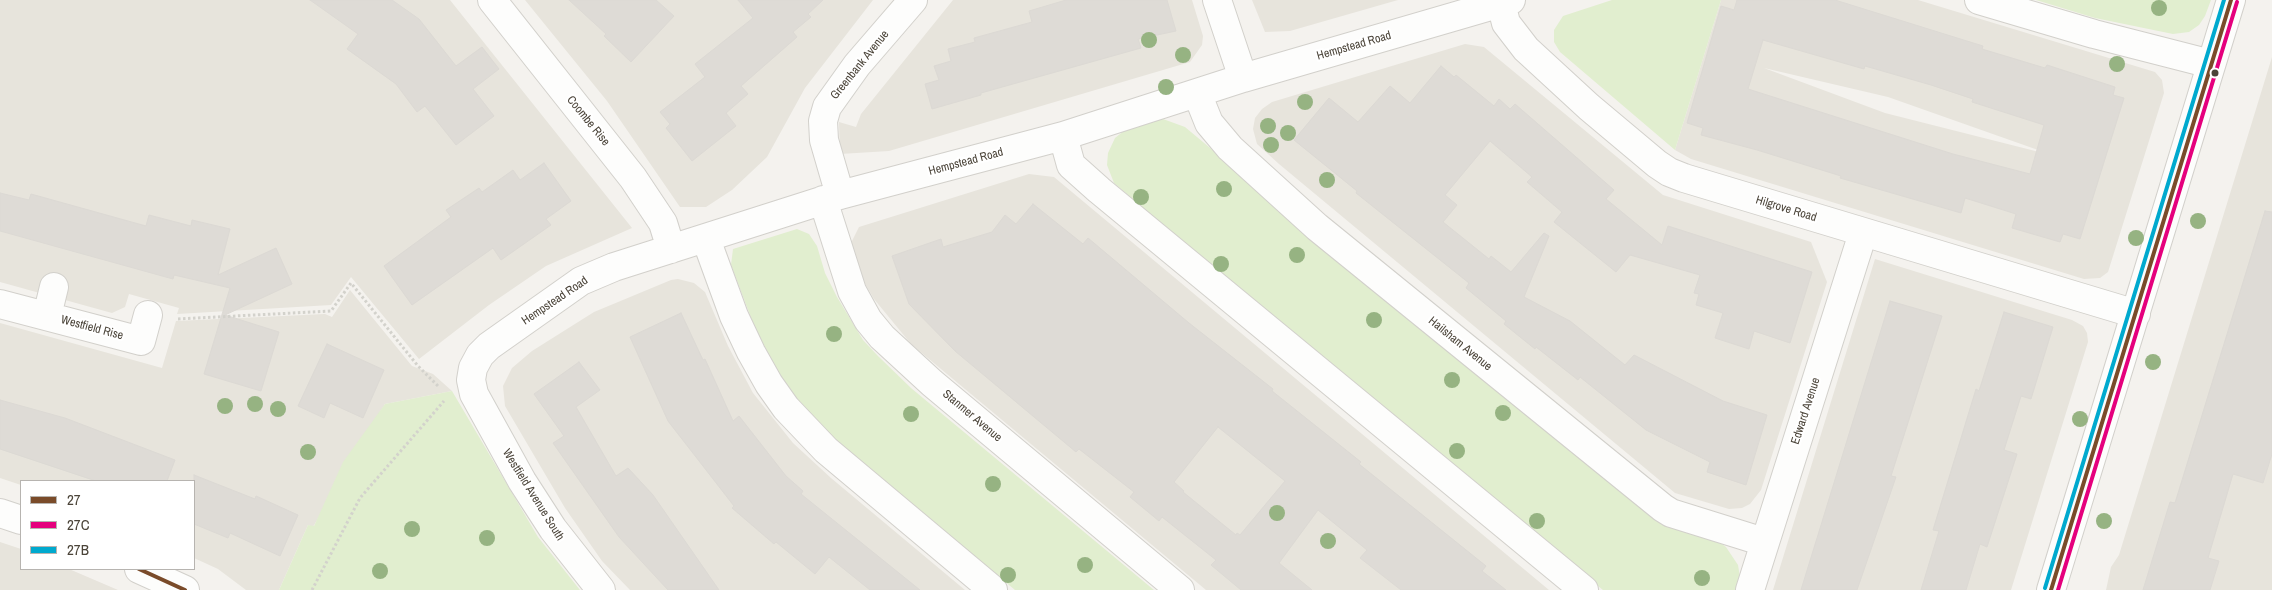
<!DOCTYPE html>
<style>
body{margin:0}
#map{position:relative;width:2272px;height:590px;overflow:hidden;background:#f4f2ee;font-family:"Archivo Narrow",sans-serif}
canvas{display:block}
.legend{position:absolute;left:20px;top:480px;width:175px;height:90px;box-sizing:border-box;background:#fff;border:1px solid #b7b4b0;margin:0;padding:6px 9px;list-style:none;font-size:15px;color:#4b4439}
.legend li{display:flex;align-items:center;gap:10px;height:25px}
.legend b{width:25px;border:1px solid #b7b4b0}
</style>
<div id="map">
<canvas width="2272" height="590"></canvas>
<ul class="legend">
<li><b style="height:6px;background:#7a4b2a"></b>27</li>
<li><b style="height:6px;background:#e5007d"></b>27C</li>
<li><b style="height:6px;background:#00a9ce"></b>27B</li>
</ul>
</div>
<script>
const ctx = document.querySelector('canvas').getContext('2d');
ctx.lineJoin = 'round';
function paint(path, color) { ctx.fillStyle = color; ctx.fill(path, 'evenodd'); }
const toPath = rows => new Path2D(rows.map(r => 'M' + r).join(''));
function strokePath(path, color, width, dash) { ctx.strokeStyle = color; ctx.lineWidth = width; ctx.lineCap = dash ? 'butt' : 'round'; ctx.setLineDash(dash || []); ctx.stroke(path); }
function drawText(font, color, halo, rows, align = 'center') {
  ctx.font = font + ' "Archivo Narrow",sans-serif'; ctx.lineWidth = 4.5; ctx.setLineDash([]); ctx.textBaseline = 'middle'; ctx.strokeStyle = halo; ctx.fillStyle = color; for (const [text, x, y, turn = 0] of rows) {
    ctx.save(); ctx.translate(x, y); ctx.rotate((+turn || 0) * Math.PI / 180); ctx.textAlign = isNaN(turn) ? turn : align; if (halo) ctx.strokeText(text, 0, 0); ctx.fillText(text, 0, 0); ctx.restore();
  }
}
paint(toPath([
 [0,0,450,0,632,228,546,266,489,305,419,359,351,277,331,305,177,314,179,308,129,294,125,307,112,313,0,282],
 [525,0,873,0,805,88,767,157,732,190,706,207,680,207,607,101],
 [953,0,1192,0,1203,36,1202,45,1190,62,889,151,840,154,839,122,856,127,861,114],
 [1252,0,1398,0,1290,31,1265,32],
 [1721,0,1918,0,2155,72,2162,80,2164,93,2108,272,2100,278,2084,279,1691,159,1675,150],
 [1764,68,1888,97,2055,156,1885,113],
 [1465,44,1484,47,1663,195,1811,242,1827,282,1761,490,1750,504,1742,508,1729,509,1675,493,1279,164,1257,144,1253,129,1255,118,1262,109,1272,102],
 [2272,57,2272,590,2106,590,2111,567,2119,555],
 [1029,174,1054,177,1549,590,1206,590,911,344,874,299,861,277,850,245,859,227],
 [1875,259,2072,320,2083,326,2087,333,2088,342,2011,590,1773,590],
 [678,279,694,283,705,292,728,346,753,393,793,443,831,478,965,590,630,590,602,561,565,508,505,406,503,386,512,368,532,351,594,312,671,280],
 [350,290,412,366,433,374,452,391,385,404,313,527,308,525,279,590,246,590,218,569,194,558,194,481,21,481,21,485,0,478,0,323,162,368,176,321,325,314,332,317],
 [0,542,21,549,21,569,69,569,118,590,0,590]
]), '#e7e4dc');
paint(toPath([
 [1612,0,1721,0,1675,150,1560,52,1554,42,1554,30,1563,16],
 [2036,0,2211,0,2205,16,2199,25,2189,32,2173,34,2095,18],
 [1163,119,1185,127,1652,517,1664,525,1722,544,1726,547,1738,565,1741,583,1739,590,1603,590,1365,397,1114,183,1107,165,1108,153,1115,138,1125,130],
 [797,229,809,234,817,246,825,273,837,297,863,340,878,356,911,388,1154,590,1015,590,817,425,782,385,759,339,731,265,733,249],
 [452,391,538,537,580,590,279,590,308,525,314,526,343,462,385,404]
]), '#e1eecf');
const building = toPath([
 [310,0,392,0,419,19,456,66,482,47,499,69,473,89,494,116,456,145,425,106,417,112,396,84,347,49,358,34,310,0],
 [569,0,656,0,674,16,631,62,604,36,606,34,569,0],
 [738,0,823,0,808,14,811,17,793,32,797,37,741,86,748,94,726,113,736,126,692,161,666,128,670,124,660,112,705,77,695,64,753,18,738,0],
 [1066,0,1167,0,1176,31,1138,39,1141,48,981,93,981,95,932,109,925,84,939,80,934,66,951,61,948,49,975,42,974,38,1032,22,1029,11,1066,0],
 [1737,0,1835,0,1983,46,1982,49,2045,68,2047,65,2115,87,2113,95,2124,98,2080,239,2063,234,2060,242,2012,228,2016,214,1965,198,1961,213,1840,178,1841,176,1757,150,1701,135,1703,128,1687,123,1721,6,1734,10,1737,0],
 [1763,40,1864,69,1865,66,1931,85,1973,99,1972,102,2044,125,2030,174,1953,154,1748,89,1763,40],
 [1441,66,1454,77,1456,75,1494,106,1499,99,1510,109,1515,104,1614,190,1606,199,1662,245,1668,226,1812,272,1790,343,1754,331,1749,349,1715,338,1723,313,1696,305,1699,294,1694,293,1700,275,1630,255,1616,272,1554,222,1562,212,1527,182,1532,177,1490,141,1445,195,1457,205,1443,222,1489,259,1491,256,1511,272,1544,233,1549,236,1524,297,1570,321,1625,365,1634,355,1723,401,1767,415,1746,485,1707,472,1710,462,1646,430,1580,377,1578,380,1536,347,1535,349,1504,324,1506,321,1466,288,1469,283,1356,193,1357,191,1294,140,1329,98,1358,122,1390,86,1410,103,1441,66],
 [544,163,571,201,546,219,551,225,501,260,493,248,412,305,384,266,451,217,446,210,479,188,482,192,513,170,520,180,544,163],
 [0,193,29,200,31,194,146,226,149,215,191,226,192,220,230,229,218,275,276,248,292,284,225,315,279,332,261,391,204,374,230,288,174,275,173,279,0,231,0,193],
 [1033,204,1083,244,1088,238,1189,323,1273,389,1272,391,1361,462,1359,464,1486,566,1482,571,1506,590,1401,590,1360,558,1367,550,1318,510,1279,563,1312,590,1241,590,1211,565,1216,560,1162,517,1159,521,1130,497,1134,492,1079,449,1076,452,955,351,909,304,892,256,941,239,943,247,992,232,1005,215,1016,224,1033,204],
 [1218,427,1285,481,1240,535,1237,533,1236,535,1183,492,1184,491,1174,482,1218,427],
 [2265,211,2272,212,2272,454,2263,483,2233,474,2208,558,2219,561,2210,590,2143,590,2170,502,2175,503,2265,211],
 [1890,301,1942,316,1891,476,1896,477,1857,590,1801,590,1890,301],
 [2004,312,2053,327,2031,399,2021,396,2004,450,2017,454,1987,547,1980,544,1966,590,1921,590,1939,531,1933,530,1976,389,1979,391,2004,312],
 [681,313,703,360,705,359,733,421,739,416,786,476,803,491,801,494,920,590,870,590,829,557,815,574,776,542,774,544,732,508,734,506,668,421,630,337,681,313],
 [327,344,384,370,363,418,330,403,324,418,298,406,327,344],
 [579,362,600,390,576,407,616,476,628,468,653,495,719,590,668,590,619,537,553,443,564,436,534,394,579,362],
 [0,400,65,418,175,460,167,481,96,481,0,449,0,400],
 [194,475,255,499,256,496,298,515,280,556,230,533,228,538,194,524,194,475]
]);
paint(building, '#dedbd6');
strokePath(building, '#dcd9d4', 1);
const minor = toPath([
 [492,0,633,178,663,223,671,249],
 [1217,0,1243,78],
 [1979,0,2094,34,2211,64],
 [1501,3,1506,23,1526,49,1589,107,1657,164,1669,172,1684,178,2136,314],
 [1197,93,1209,123,1230,148,1317,227,1663,508,1671,513,1764,542],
 [1063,136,1071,165,1099,190,1584,590],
 [840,195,824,140,823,121,827,107,857,65,913,0],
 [823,200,852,291,868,320,882,337,932,383,1180,590],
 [706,239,734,316,751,352,769,384,786,408,826,450,993,590],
 [0,304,141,341,148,315],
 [47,316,54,287],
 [0,513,21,520],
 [139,569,185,590],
 [601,590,553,529,522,481,474,394,471,380,473,368,480,355,489,346,581,281,614,267,840,195,1063,136,1243,78,1511,0],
 [1750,590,1863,233],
 [2051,590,2231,0]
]);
strokePath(minor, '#d2d0cb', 30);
strokePath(toPath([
 [178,319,331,311,351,283,418,366,439,387],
 [312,590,360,498,444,401]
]), '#d3d2cc', 3, [2.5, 2.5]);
strokePath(minor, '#fdfdfc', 28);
strokePath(toPath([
 [139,569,185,590],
 [2051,590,2231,0]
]), '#7a4b2a', 4);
strokePath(toPath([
 [2058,590,2237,2]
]), '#e5007d', 4);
strokePath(toPath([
 [2045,588,2224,0]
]), '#00a9ce', 4);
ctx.fillStyle = '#96b382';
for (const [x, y] of [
 [2159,8],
 [1149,40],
 [1183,55],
 [2117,64],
 [1166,87],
 [1305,102],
 [1268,126],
 [1288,133],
 [1271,145],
 [1327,180],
 [1224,189],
 [1141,197],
 [2198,221],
 [2136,238],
 [1297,255],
 [1221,264],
 [1374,320],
 [834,334],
 [2153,362],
 [1452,380],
 [255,404],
 [225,406],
 [278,409],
 [1503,413],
 [911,414],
 [2080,419],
 [1457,451],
 [308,452],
 [993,484],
 [1277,513],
 [1537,521],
 [2104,521],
 [412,529],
 [487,538],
 [1328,541],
 [1085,565],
 [380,571],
 [1008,575],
 [1702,578]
]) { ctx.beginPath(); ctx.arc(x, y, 8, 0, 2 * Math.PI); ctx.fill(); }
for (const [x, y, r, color] of [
 [2215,73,4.5,"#4b4439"]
]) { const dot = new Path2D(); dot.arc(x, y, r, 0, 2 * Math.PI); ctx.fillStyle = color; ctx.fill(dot); strokePath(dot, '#fff', 2); }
drawText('12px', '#4b4439', '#fff', [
 ["Hempstead Road",1354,46,-16],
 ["Greenbank Avenue",860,65,-51],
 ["Coombe Rise",588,121,51],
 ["Hempstead Road",966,162,-15],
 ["Hilgrove Road",1786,209,17],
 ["Hempstead Road",555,301,-34],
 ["Westfield Rise",92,328,15],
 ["Hailsham Avenue",1460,344,39],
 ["Edward Avenue",1806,411,-72],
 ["Stanmer Avenue",972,416,40],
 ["Westfield Avenue South",533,495,58]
]);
</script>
